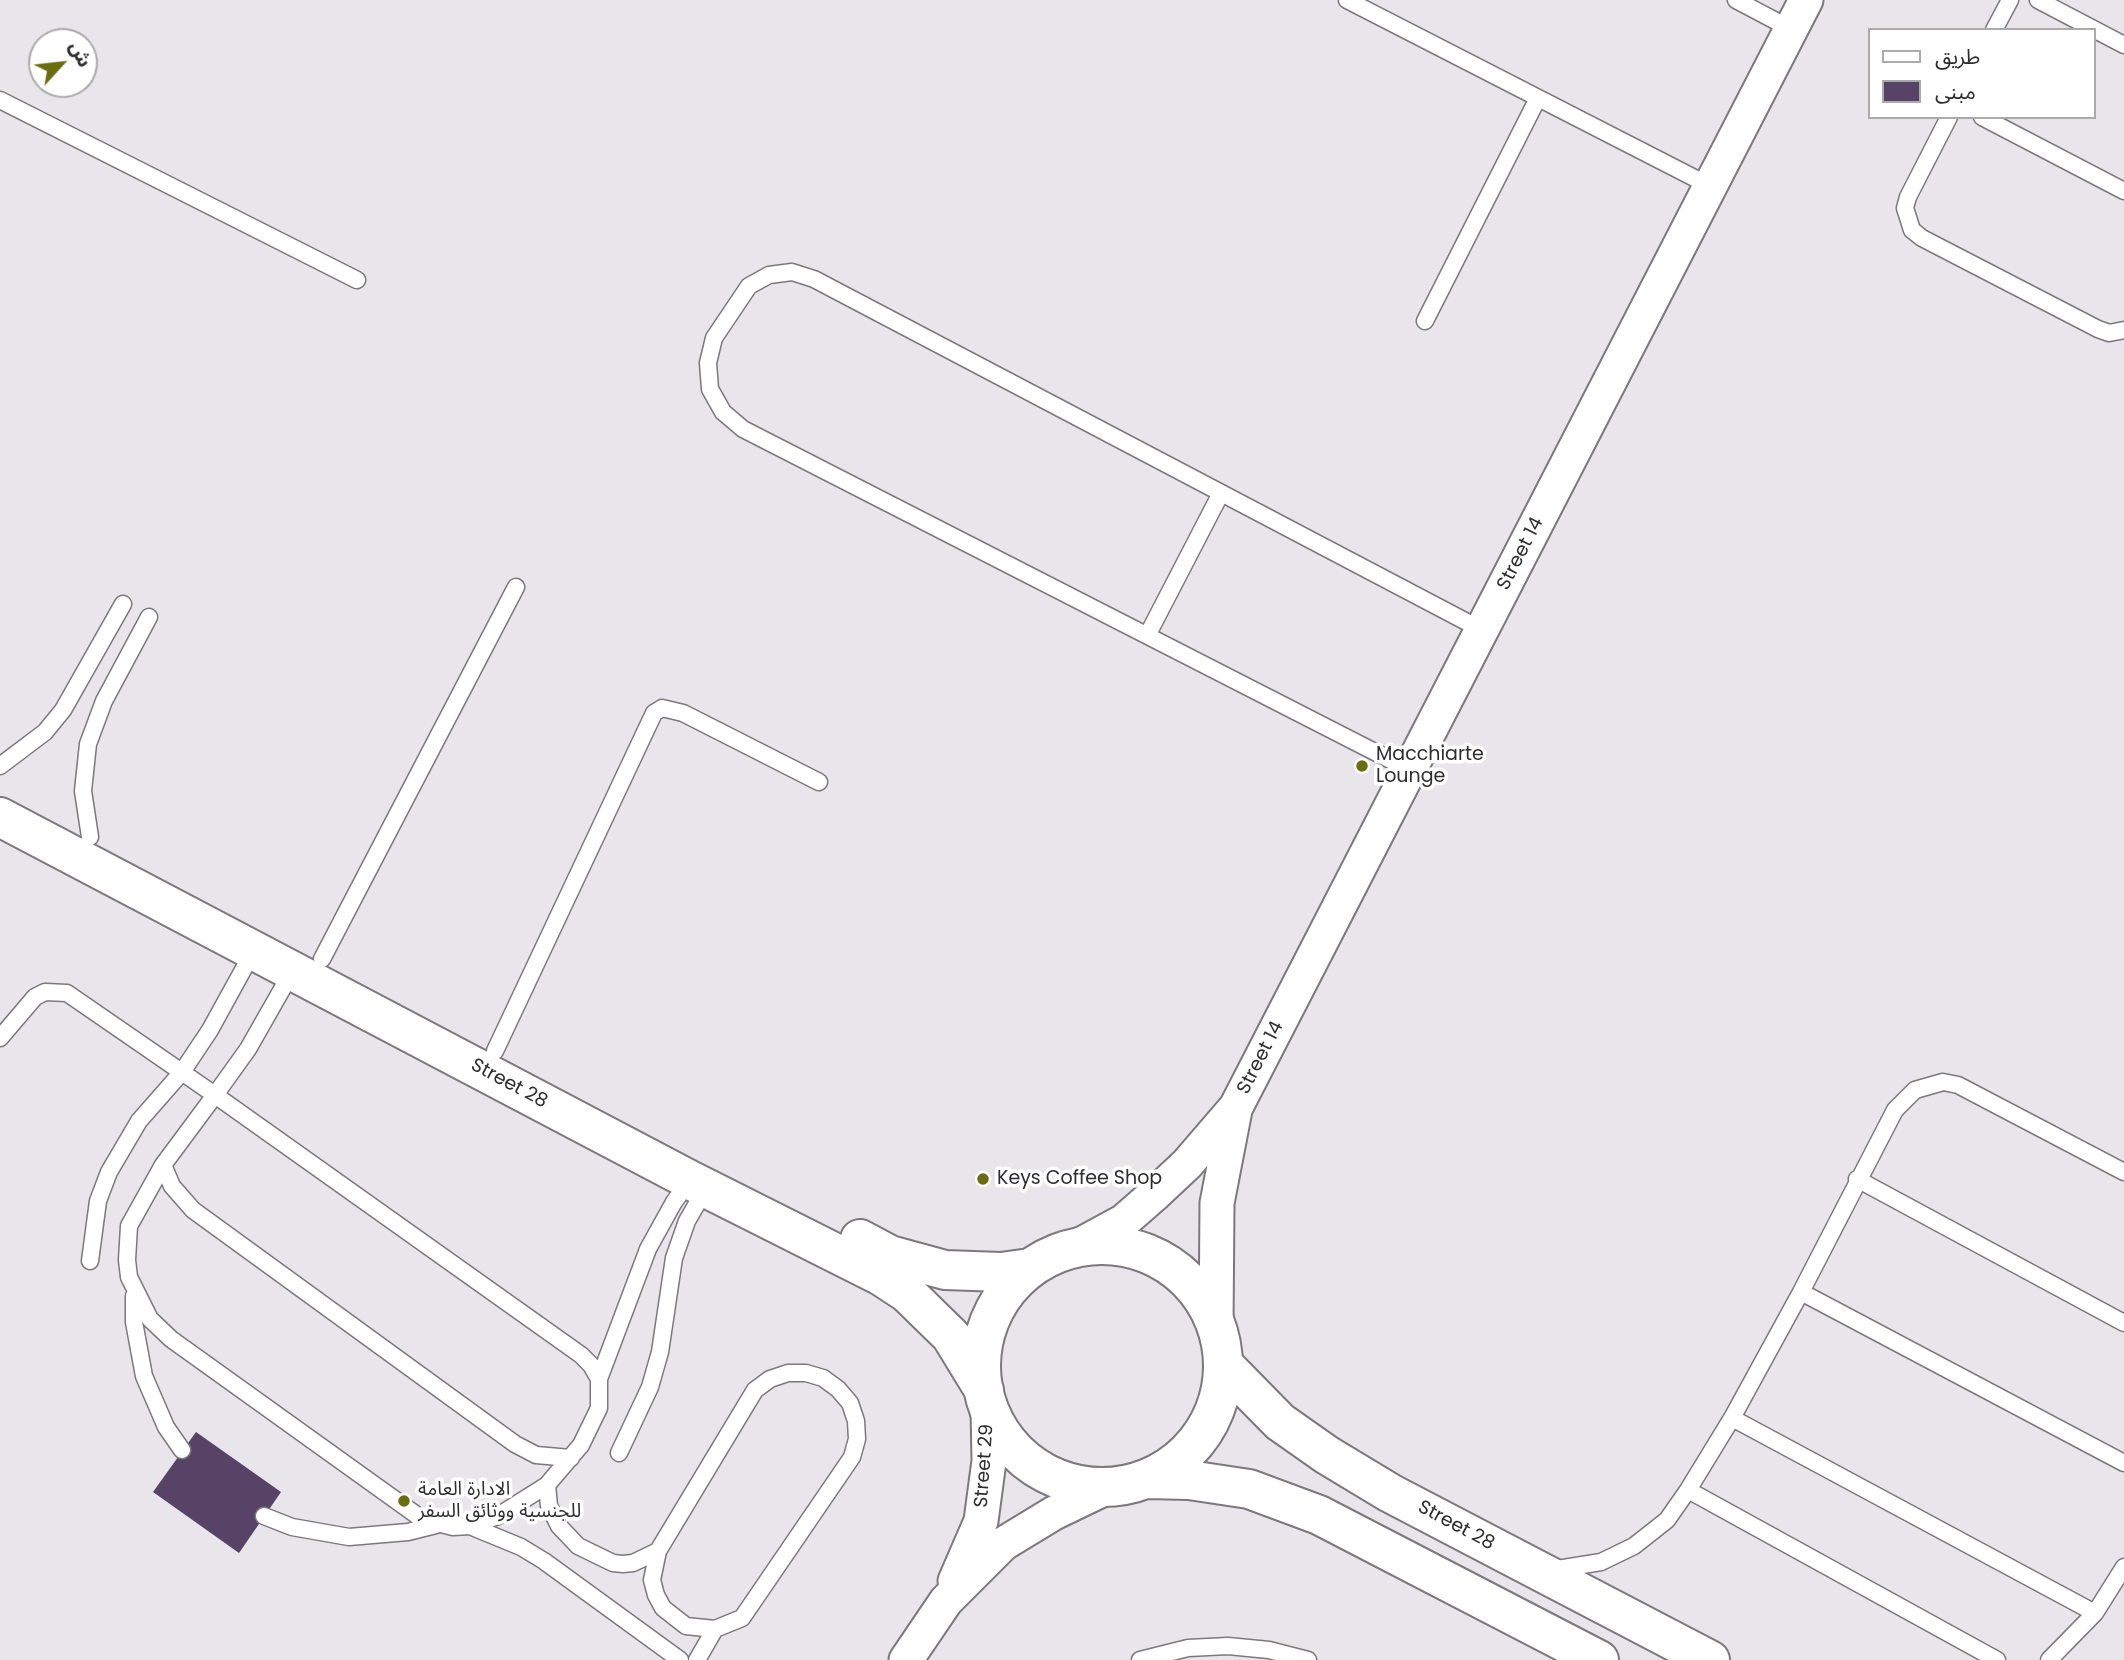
<!DOCTYPE html>
<meta charset="utf-8">
<style>
body{margin:0}
#map{position:relative;width:2124px;height:1660px;overflow:hidden;background:#e8e5eb;font-family:Poppins,"Noto Sans Arabic",sans-serif}
canvas{display:block}
.legend{position:absolute;left:1868px;top:28px;width:228px;height:91px;box-sizing:border-box;background:#fff;border:2px solid #ababab;margin:0;padding:9px 12px;list-style:none;font-size:21px;color:#2d2c2e}
.legend li{display:flex;align-items:center;gap:14px;height:35px}
.legend b{width:35px;border:2px solid #ababab}
.north{position:absolute;left:28px;top:28px;width:70px;height:70px;box-sizing:border-box;background:#fff;border:2px solid #ababab;border-radius:50%;rotate:63deg;font-size:19px;font-weight:700;line-height:28px;text-align:center;color:#2d2c2e}
.north::after{content:'';display:block;margin:auto;width:24px;height:32px;background:#6a6e11;clip-path:polygon(50% 0,100% 100%,50% 72%,0 100%)}
</style>
<div id="map">
<canvas width="2124" height="1660"></canvas>
<ul class="legend">
<li><b style="height:9px;background:#fff"></b>طريق</li>
<li><b style="height:19px;background:#564366"></b>مبنى</li>
</ul>
<div class="north">ش</div>
</div>
<script>
const ctx = document.querySelector('canvas').getContext('2d');
ctx.lineJoin = 'round';
function paint(path, color) { ctx.fillStyle = color; ctx.fill(path, 'evenodd'); }
const toPath = rows => new Path2D(rows.map(r => 'M' + r).join(''));
function strokePath(path, color, width, dash) { ctx.strokeStyle = color; ctx.lineWidth = width; ctx.lineCap = dash ? 'butt' : 'round'; ctx.setLineDash(dash || []); ctx.stroke(path); }
function drawText(font, color, halo, rows, align = 'center') {
  ctx.font = font + ' Poppins,"Noto Sans Arabic",sans-serif'; ctx.lineWidth = 7; ctx.setLineDash([]); ctx.textBaseline = 'middle'; ctx.strokeStyle = halo; ctx.fillStyle = color; for (const [text, x, y, turn = 0] of rows) {
    ctx.save(); ctx.translate(x, y); ctx.rotate((+turn || 0) * Math.PI / 180); ctx.textAlign = isNaN(turn) ? turn : align; if (halo) ctx.strokeText(text, 0, 0); ctx.fillText(text, 0, 0); ctx.restore();
  }
}
paint(toPath([
 [196,1432,281,1492,239,1553,153,1492]
]), '#564366');
const service = toPath([
 [1347,0,1710,186],
 [1736,0,1791,29],
 [2038,0,2124,45],
 [1994,30,2010,0],
 [0,100,357,280],
 [1949,117,1908,197,1905,208,1912,230,1922,238,2098,329,2109,333,2124,330],
 [1982,117,2124,191],
 [1425,321,1538,98],
 [1148,634,1221,493],
 [0,766,45,732,63,710,123,604],
 [1410,770,743,429,723,412,710,389,708,363,714,338,749,286,769,275,792,272,814,279,1482,630],
 [90,837,83,791,88,744,104,701,149,617],
 [322,959,516,587],
 [0,1038,35,997,45,992,67,993,215,1095,248,1049,293,970],
 [495,1051,654,713,662,708,683,713,819,782],
 [215,1095,581,1355,591,1365,599,1379,599,1408,581,1445,547,1485,498,1516,470,1526,453,1527,422,1519,171,1339,150,1319,129,1277,127,1260,129,1226,163,1165,215,1095],
 [163,1165,172,1186,193,1210,515,1444,536,1455,571,1458],
 [1857,1179,2124,1323],
 [90,1261,98,1201,109,1172,139,1121,182,1072,210,1030,254,950],
 [1801,1292,2124,1463],
 [134,1296,134,1322,144,1376,166,1427,182,1450],
 [788,1373,806,1373,823,1378,838,1389,850,1403,856,1421,857,1439,852,1457,742,1618,715,1629,686,1626,663,1608,656,1595,652,1580,658,1551,755,1390,770,1379,788,1373],
 [599,1379,648,1249,674,1202,690,1180],
 [1732,1418,2095,1613],
 [619,1453,650,1387,660,1352,674,1258,687,1221,706,1188],
 [547,1485,549,1506,559,1526,578,1546,613,1563,623,1564,633,1563,658,1551],
 [264,1516,292,1527,349,1537,408,1532,436,1525],
 [470,1526,521,1547,544,1561,680,1660],
 [1551,1570,1601,1562,1634,1546,1667,1520,1688,1490],
 [697,1660,715,1629],
 [1140,1660,1188,1648,1228,1646,1269,1650,1308,1660],
 [1997,1660,1688,1490,1732,1418,1801,1292,1895,1110,1915,1090,1943,1082,1958,1085,2124,1172],
 [2049,1660,2095,1613,2124,1567]
]);
const minor = toPath([
 [1076,1247,1124,1221,1156,1193,1187,1164,1236,1107,1806,0],
 [1216,1328,1217,1203,1235,1110],
 [955,1581,981,1521,989,1461,988,1408],
 [906,1660,946,1601,1003,1544,1054,1513,1108,1487]
]);
const tertiary = toPath([
 [0,817,690,1180,881,1276,907,1293,951,1336,984,1390],
 [860,1239,890,1255,945,1270,1001,1272,1030,1268],
 '981 1366a121 121 0 1 1 242 0a121 121 0 1 1-242 0Z',
 [1223,1364,1280,1422,1327,1455,1390,1493,1710,1660],
 [1146,1479,1189,1480,1249,1489,1319,1515,1599,1660]
]);
strokePath(service, '#7b787e', 19);
strokePath(minor, '#7b787e', 37);
strokePath(tertiary, '#7b787e', 42);
strokePath(service, '#fff', 16);
strokePath(minor, '#fff', 33);
strokePath(tertiary, '#fff', 38);
for (const [x, y, r, color] of [
 [1362,766,7,"#6a6e11"],
 [983,1179,7,"#6a6e11"],
 [404,1501,7,"#6a6e11"]
]) { const dot = new Path2D(); dot.arc(x, y, r, 0, 2 * Math.PI); ctx.fillStyle = color; ctx.fill(dot); strokePath(dot, '#fff', 2.5); }
drawText('19px', '#2d2c2e', '#fff', [
 ["Street 14",1521,554,-63],
 ["Street 14",1261,1058,-63],
 ["Street 28",509,1084,28],
 ["Street 29",985,1466,-86],
 ["Street 28",1456,1526,28]
]);
drawText('19px', '#2d2c2e', '#fff', [
 ["Macchiarte",1376,755],
 ["Lounge",1376,777],
 ["Keys Coffee Shop",997,1179],
 ["الادارة العامة",418,1490],
 ["للجنسية ووثائق السفر",418,1512]
], 'left');
</script>
